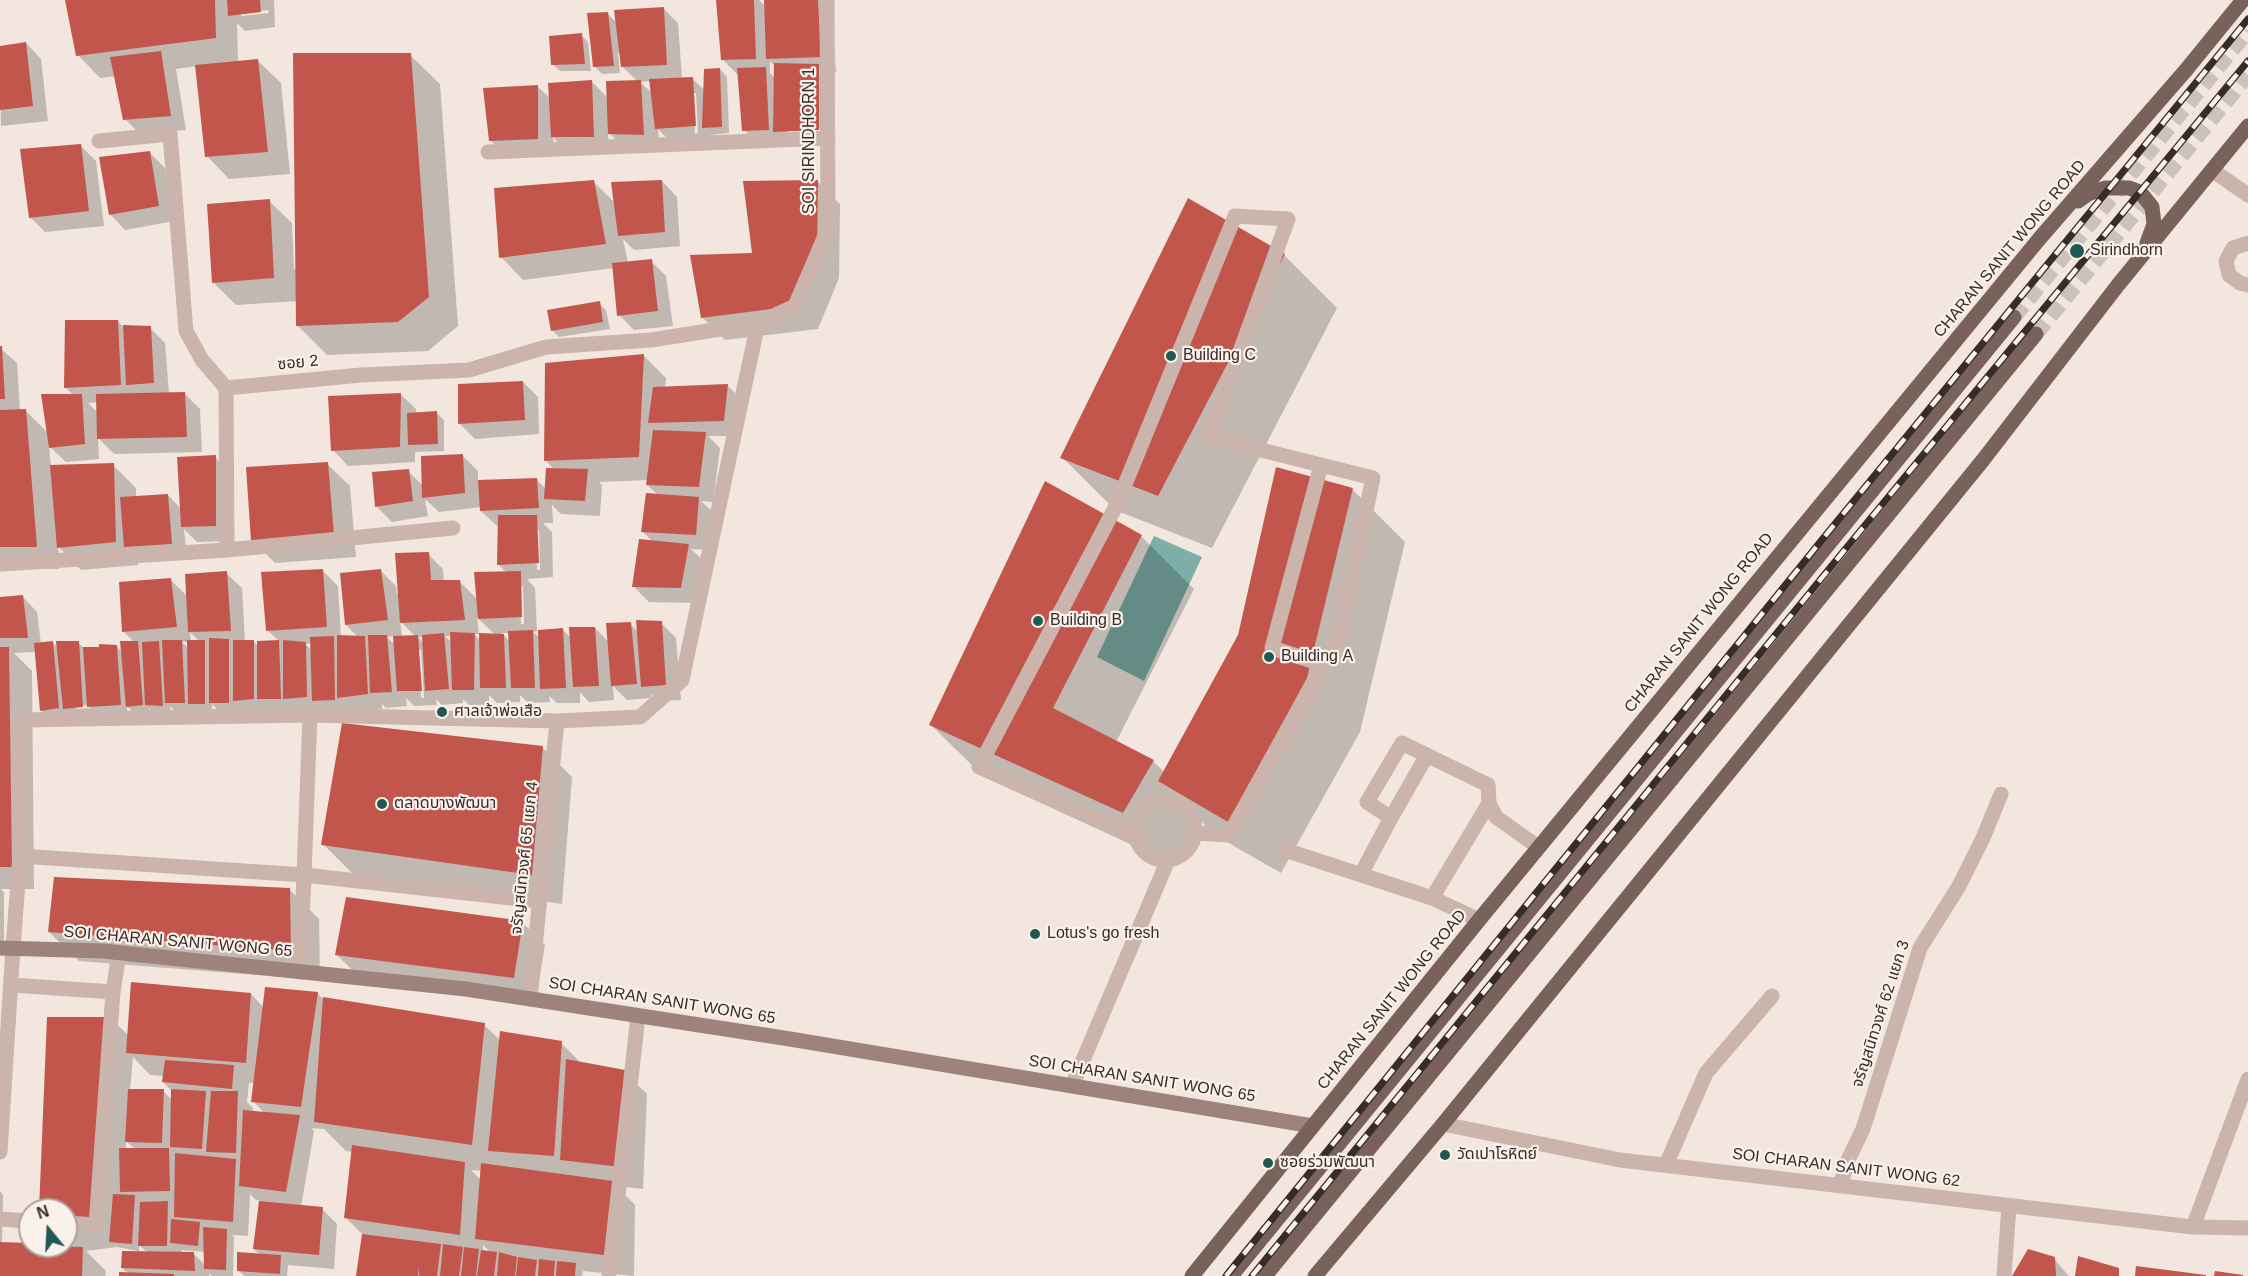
<!DOCTYPE html>
<meta charset="utf-8">
<style>
body{margin:0}
#map{position:relative;width:2248px;height:1276px;overflow:hidden;background:#f2e6df;font-family:Helvetica,sans-serif}
canvas{display:block}
.north{position:absolute;left:18px;top:1198px;width:60px;height:60px;box-sizing:border-box;background:#faf1eb;border:2px solid #aca29e;border-radius:50%;rotate:342deg;font-size:16px;font-weight:700;line-height:24px;text-align:center;color:#382c2a}
.north::after{content:'';display:block;margin:auto;width:21px;height:27px;background:#205853;clip-path:polygon(50% 0,100% 100%,50% 72%,0 100%)}
</style>
<div id="map">
<canvas width="2248" height="1276"></canvas>
<div class="north">N</div>
</div>
<script>
const ctx = document.querySelector('canvas').getContext('2d');
ctx.lineJoin = 'round';
function paint(path, color) { ctx.fillStyle = color; ctx.fill(path, 'evenodd'); }
const toPath = rows => new Path2D(rows.map(r => 'M' + r).join(''));
function strokePath(path, color, width, dash) { ctx.strokeStyle = color; ctx.lineWidth = width; ctx.lineCap = dash ? 'butt' : 'round'; ctx.setLineDash(dash || []); ctx.stroke(path); }
function drawText(font, color, halo, rows, align = 'center') {
  ctx.font = font + ' Helvetica,"Noto Sans Thai",sans-serif'; ctx.lineWidth = 4.5; ctx.setLineDash([]); ctx.textBaseline = 'middle'; ctx.strokeStyle = halo; ctx.fillStyle = color; for (const [text, x, y, turn = 0] of rows) {
    ctx.save(); ctx.translate(x, y); ctx.rotate((+turn || 0) * Math.PI / 180); ctx.textAlign = isNaN(turn) ? turn : align; if (halo) ctx.strokeText(text, 0, 0); ctx.fillText(text, 0, 0); ctx.restore();
  }
}
paint(toPath([
 [1154,536,1202,557,1144,681,1097,657]
]), '#7eaea8');
paint(toPath([
 [67,0,274,0,275,27,245,31,237,23,238,62,258,61,281,83,290,174,229,179,207,156,197,66,176,69,186,130,140,134,125,119,116,76,100,78,78,55],
 [268,10,269,13,241,16,241,13],
 [717,0,759,0,765,6,765,0,826,0,831,5,836,72,825,72,834,145,759,145,744,130,739,76,723,60],
 [770,61,775,67,775,78,770,73],
 [827,128,827,131,788,133,788,130],
 [663,8,678,23,682,79,693,79,705,91,720,69,727,77,729,133,710,135,711,141,672,144,658,129,659,149,625,149,608,132,609,151,568,152,553,137,553,154,506,155,490,140,537,86,551,99,591,81,608,98,638,82,623,67,621,53,618,53,620,73,602,74,595,67,607,13,617,23],
 [651,81,652,93,640,82],
 [693,93,696,93,698,133,695,134],
 [581,35,588,42,591,71,560,71,552,64],
 [26,43,41,59,48,121,1,126,0,47],
 [410,55,440,84,458,326,428,351,327,355,298,326,297,301,236,305,213,282,269,201,292,223,294,269,297,269],
 [81,146,96,161,104,226,45,232,30,217],
 [150,153,165,168,174,221,125,230,110,214],
 [593,181,615,203,662,181,677,197,680,246,634,250,623,239,628,263,651,261,666,276,673,326,634,330,619,315,614,268,523,280,501,257],
 [818,182,840,204,839,278,818,329,725,340,702,317],
 [1284,255,1337,308,1212,548,1115,510,1062,457],
 [599,303,606,310,610,329,559,337,552,330],
 [118,321,123,327,150,328,165,343,169,394,185,394,200,409,202,452,114,454,98,438,99,459,66,462,49,446,51,467,113,465,136,488,136,498,168,495,181,509,215,457,230,472,230,541,197,542,184,529,187,559,138,558,138,565,81,570,58,546,59,569,0,569,0,348,17,363,20,411,26,411,49,434,74,396,66,388],
 [98,402,98,413,88,403],
 [643,355,666,378,665,388,727,385,742,400,738,436,708,436,720,448,713,502,701,501,714,513,711,550,691,549,704,561,696,603,649,602,634,587,653,542,643,532,658,495,647,485,648,480,599,482,602,485,600,516,561,514,552,505,553,523,543,523,552,532,553,577,527,579,535,588,537,631,563,630,571,638,595,628,609,642,630,624,638,632,661,623,676,638,681,700,658,701,651,694,651,698,627,700,613,686,614,700,589,702,580,692,580,703,557,703,549,696,550,702,528,703,520,695,520,702,497,703,489,695,489,705,469,705,463,699,463,703,442,705,436,699,437,705,414,706,406,698,407,706,386,708,382,704,382,709,354,713,274,713,269,708,269,714,226,718,212,704,212,711,182,718,170,706,170,712,153,712,149,708,150,712,134,713,127,706,127,712,56,725,41,710,36,652,14,653,32,671,34,889,1,889,4,892,4,951,0,951,0,598,22,596,37,612,41,644,53,643,59,649,78,643,84,648,116,646,122,652,135,643,123,631,171,580,188,597,226,573,242,588,245,642,254,642,259,647,279,641,267,630,322,570,338,586,341,637,358,637,346,625,381,571,396,586,397,594,399,593,428,554,443,569,444,582,460,582,478,600,507,573,498,564,499,526,497,526,481,511,481,507,439,512,425,499,428,516,392,522,377,507,408,471,423,486,463,456,478,471,478,482,536,479,546,489,554,469,546,461],
 [536,530,539,530,540,570,537,570],
 [520,586,523,586,524,624,521,624],
 [477,617,495,635,481,641,474,634,479,634],
 [400,621,416,637,402,637],
 [539,631,540,638,533,632],
 [190,632,199,641,191,642],
 [502,633,510,633,510,642],
 [394,636,395,645,387,637],
 [445,636,451,636,451,642],
 [418,637,424,637,424,644],
 [182,642,189,642,189,649],
 [312,643,312,650,305,644],
 [418,650,421,650,424,698,421,698],
 [90,705,90,708,76,709,76,706],
 [523,382,538,397,539,434,475,439,460,424],
 [400,394,416,409,416,414,436,412,444,420,444,451,415,452,415,462,348,466,333,450],
 [327,464,350,486,356,557,275,563,252,540],
 [1352,489,1405,542,1360,732,1281,873,1213,834,1202,822,1176,865,984,777,931,725,1141,536,1194,589,1116,742,1153,761,1165,773],
 [542,747,572,777,562,904,353,874,323,844],
 [289,889,319,919,320,980,79,961,49,932],
 [522,922,545,945,536,1000,359,977,337,955],
 [317,993,325,1001,484,1025,501,1041,561,1043,582,1064,624,1072,647,1094,643,1189,616,1186,635,1205,634,1276,583,1271,582,1276,358,1276,363,1235,345,1217,353,1152,346,1151,324,1129,311,1128,314,1131,301,1207,322,1209,337,1224,334,1269,288,1265,287,1276,244,1276,239,1271,260,1255,254,1249,261,1201,256,1200,250,1194,248,1236,232,1235,234,1237,233,1276,212,1276,209,1273,209,1276,120,1276,129,1274,122,1268,138,1251,117,1247,86,1251,106,1271,105,1276,0,1276,0,1191,3,1195,2,1243,30,1246,66,1246,66,1210,41,1210,111,1019,129,1036,251,994,264,1008],
 [133,1057,150,1075,164,1076,163,1082,172,1091,172,1100,163,1091,130,1090],
 [249,1083,255,1083,253,1101,265,1114,253,1113,253,1108,247,1102],
 [126,1141,135,1149,126,1149],
 [471,1170,482,1171,481,1180],
 [139,1245,148,1253,139,1253],
 [483,1245,491,1253,483,1252],
 [182,1250,205,1252,205,1265,194,1254,181,1254],
 [2054,1259,2069,1276,2014,1276]
]), '#0003');
paint(toPath([
 [65,0,215,0,216,38,76,56],
 [227,0,260,0,261,12,228,16],
 [716,0,754,0,756,59,721,60],
 [764,0,818,0,821,57,766,59],
 [664,7,667,65,621,67,614,10],
 [608,12,614,66,593,67,587,13],
 [582,33,585,64,551,65,549,36],
 [26,42,33,106,0,110,0,46],
 [161,51,171,116,123,120,110,57],
 [293,53,411,53,429,297,398,322,296,326],
 [258,59,268,152,205,157,195,65],
 [774,63,819,64,819,130,773,132],
 [766,67,769,130,742,131,737,68],
 [720,68,722,127,702,128,704,69],
 [693,77,696,126,655,129,649,79],
 [592,80,594,137,551,137,548,83],
 [641,80,644,135,608,134,606,81],
 [538,85,538,139,489,141,483,88],
 [81,144,89,211,29,218,20,149],
 [150,151,159,206,109,215,99,157],
 [594,180,606,244,499,258,494,188],
 [662,180,665,232,618,236,611,182],
 [818,180,817,255,795,306,701,318,690,255,752,253,743,181],
 [1188,198,1285,254,1158,496,1060,458],
 [270,199,274,278,212,283,207,204],
 [652,259,658,311,617,316,612,263],
 [600,301,603,322,551,331,547,310],
 [65,320,118,320,121,385,64,388],
 [123,325,151,326,154,383,126,385],
 [0,346,2,346,5,399,0,399],
 [644,354,639,457,544,461,545,363],
 [523,381,525,420,458,424,458,384],
 [728,384,724,421,648,423,653,387],
 [185,392,187,437,97,439,96,394],
 [401,393,400,447,331,451,328,396],
 [41,394,82,394,85,444,49,448],
 [26,409,37,547,0,547,0,410],
 [437,411,438,444,408,445,407,413],
 [653,430,706,432,699,487,646,485],
 [463,454,465,493,422,498,421,456],
 [216,455,216,526,181,527,177,457],
 [328,462,334,535,251,541,246,467],
 [114,463,116,542,57,548,50,465],
 [1276,467,1353,488,1307,678,1228,822,1158,781,1238,635],
 [546,468,588,469,585,501,544,499],
 [409,469,413,501,375,507,372,472],
 [537,478,539,508,480,511,478,480],
 [1045,481,1142,535,1053,708,1154,760,1123,813,929,725],
 [646,493,699,497,696,535,641,532],
 [168,494,172,544,124,547,120,497],
 [498,515,537,515,539,563,497,565],
 [639,539,689,544,681,588,632,587],
 [429,552,431,580,460,580,465,620,400,623,395,553],
 [323,569,327,627,266,631,261,572],
 [381,569,388,620,345,625,340,573],
 [227,571,231,631,188,632,185,574],
 [521,571,522,617,478,619,474,572],
 [171,578,177,627,122,632,119,582],
 [23,595,28,638,0,638,0,597],
 [636,620,662,621,666,685,641,687],
 [631,622,637,684,611,686,606,623],
 [569,627,595,627,599,686,573,687],
 [563,628,566,688,540,689,538,630],
 [533,630,535,688,511,688,508,631],
 [450,632,475,633,474,690,452,690],
 [444,633,449,689,425,691,422,635],
 [479,633,504,634,506,688,480,688],
 [337,635,365,636,368,694,337,698],
 [368,635,387,635,392,692,370,693],
 [418,635,422,691,397,691,393,636],
 [334,636,335,700,312,701,310,637],
 [209,638,229,639,229,703,209,703],
 [162,640,182,640,185,703,165,703],
 [187,640,205,640,205,704,188,704],
 [233,640,254,640,254,699,233,701],
 [279,640,281,699,257,699,257,641],
 [283,640,306,642,307,697,283,699],
 [53,641,59,708,40,711,34,643],
 [56,641,79,641,83,707,63,709],
 [120,641,138,641,143,705,126,707],
 [159,641,163,706,145,705,142,642],
 [99,644,117,645,121,705,87,707,83,647,99,647],
 [0,647,9,647,12,867,0,867],
 [342,723,543,746,532,875,321,845],
 [54,877,290,888,291,951,48,932],
 [346,897,523,921,514,978,335,955],
 [131,982,251,993,246,1063,126,1053],
 [265,987,318,992,301,1107,251,1102],
 [323,997,485,1023,472,1145,314,1122],
 [47,1017,112,1017,96,1225,66,1229,66,1210,39,1210],
 [500,1031,562,1041,554,1156,488,1151],
 [566,1059,625,1070,621,1167,560,1160],
 [165,1060,234,1065,232,1089,162,1082],
 [128,1089,164,1089,162,1143,125,1142],
 [171,1089,206,1091,202,1149,170,1147],
 [211,1091,238,1091,236,1153,206,1152],
 [243,1110,300,1115,286,1192,239,1186],
 [352,1145,465,1162,460,1235,344,1218],
 [119,1148,169,1148,170,1191,120,1192],
 [175,1153,236,1159,233,1222,174,1217],
 [481,1163,613,1181,611,1256,475,1239],
 [113,1194,135,1195,132,1244,109,1242],
 [168,1201,167,1246,138,1246,140,1202],
 [259,1201,323,1207,319,1255,253,1249],
 [171,1219,200,1222,198,1246,170,1243],
 [203,1227,227,1229,226,1270,204,1269],
 [362,1234,441,1244,437,1276,419,1276,419,1266,418,1276,356,1276],
 [0,1242,30,1243,30,1246,83,1247,82,1276,0,1276],
 [443,1244,463,1247,459,1276,440,1276],
 [464,1247,479,1249,476,1276,461,1276],
 [2028,1249,2055,1257,2056,1276,2012,1276],
 [481,1250,497,1252,494,1276,477,1276],
 [122,1251,194,1252,195,1271,121,1268],
 [237,1252,281,1255,280,1274,237,1271],
 [499,1252,517,1257,515,1276,497,1276],
 [2078,1256,2119,1268,2119,1276,2075,1276],
 [518,1257,537,1260,535,1276,516,1276],
 [539,1259,555,1261,554,1276,538,1276],
 [557,1261,576,1263,575,1276,556,1276],
 [2136,1266,2206,1275,2206,1276,2135,1276],
 [2215,1271,2243,1275,2243,1276,2214,1276],
 [119,1272,174,1274,174,1276,119,1276]
]), '#c2564d');
strokePath(toPath([
 [2014,317,2248,31],
 [2036,334,2248,75]
]), '#cdc1bb', 15, [15, 8]);
strokePath(toPath([
 [1391,818,1427,755],
 [1282,849,1432,898,1479,920],
 [1361,874,1391,818,1367,802,1402,743,1488,785,1489,803,1496,817,1538,847],
 [304,875,310,715],
 [1432,898,1489,803],
 [12,985,113,992,96,1225,66,1223],
 [113,992,119,953],
 [0,1152,13,948],
 [0,1219,30,1221],
 [2004,1276,2009,1206]
]), '#cab4ab', 15);
strokePath(toPath([
 [99,141,170,134,186,331,202,360,226,388],
 [488,152,828,138],
 [2212,170,2248,195],
 [2248,243,2233,248,2226,261,2229,275,2240,283,2248,285],
 [1321,465,1272,648,1325,665],
 [227,550,453,528],
 [0,564,227,550,226,388,361,375,469,370,546,347,651,340,758,323,795,306,828,229,827,0],
 '1135 830a30 30 0 1 1 60 0a30 30 0 1 1-60 0Z',
 [1135,836,979,767,1117,504,1235,216,1288,219,1209,437,1373,478,1338,641,1229,835,1195,833],
 [20,856,304,875,538,901],
 [13,948,20,856,19,720,310,715,557,721,640,717,682,680,758,323],
 [300,972,304,875],
 [530,999,557,721],
 [1072,1086,1168,860],
 [1443,1124,1620,1160,2193,1227,2248,1228],
 [1666,1165,1706,1073,1772,996],
 [1840,1186,1848,1160,1863,1129,1920,948,1959,886,1983,838,2001,794],
 [2193,1227,2248,1079],
 [609,1276,638,1016]
]), '#cab4ab', 15);
strokePath(toPath([
 [0,948,103,951,466,989,790,1039,1313,1126]
]), '#9e837c', 15);
strokePath(toPath([
 [2078,201,2088,194,2105,188,2129,188,2140,192,2152,207,2154,224,2147,243],
 [1192,1276,1479,920,2040,238,2186,70,2243,0],
 [1231,1276,2014,317],
 [1265,1276,2036,334],
 [1315,1276,1443,1124,1983,460,2118,285,2248,126]
]), '#79615c', 15);
const rail = toPath([
 [1226,1276,1821,541,2248,19],
 [1252,1276,1843,552,2248,61]
]);
strokePath(rail, '#382c2a', 7);
strokePath(rail, '#faf1eb', 4.5, [14]);
for (const [x, y, r, color] of [
 [2077,251,8,"#205853"],
 [1171,356,6,"#205853"],
 [1038,621,6,"#205853"],
 [1269,657,6,"#205853"],
 [442,712,6,"#205853"],
 [382,804,6,"#205853"],
 [1035,934,6,"#205853"],
 [1445,1155,6,"#205853"],
 [1268,1163,6,"#205853"]
]) { const dot = new Path2D(); dot.arc(x, y, r, 0, 2 * Math.PI); ctx.fillStyle = color; ctx.fill(dot); strokePath(dot, '#faf1eb', 2); }
drawText('16px', '#382c2a', '#faf1eb', [
 ["SOI SIRINDHORN 1",810,141,-90],
 ["CHARAN SANIT WONG ROAD",2010,249,-50],
 ["ซอย 2",298,363,-6],
 ["CHARAN SANIT WONG ROAD",1699,623,-51],
 ["จรัญสนิทวงศ์ 65 แยก 4",525,858,-84],
 ["SOI CHARAN SANIT WONG 65",178,942,5],
 ["CHARAN SANIT WONG ROAD",1392,1000,-51],
 ["SOI CHARAN SANIT WONG 65",662,1001,9],
 ["จรัญสนิทวงศ์ 62 แยก 3",1881,1014,-72],
 ["SOI CHARAN SANIT WONG 65",1142,1079,9],
 ["SOI CHARAN SANIT WONG 62",1846,1168,7]
]);
drawText('16px', '#382c2a', '#faf1eb', [
 ["Sirindhorn",2090,251],
 ["Building C",1183,356],
 ["Building B",1050,621],
 ["Building A",1281,657],
 ["ศาลเจ้าพ่อเสือ",454,712],
 ["ตลาดบางพัฒนา",394,804],
 ["Lotus's go fresh",1047,934],
 ["วัดเปาโรหิตย์",1457,1155],
 ["ซอยร่วมพัฒนา",1280,1163]
], 'left');
</script>
